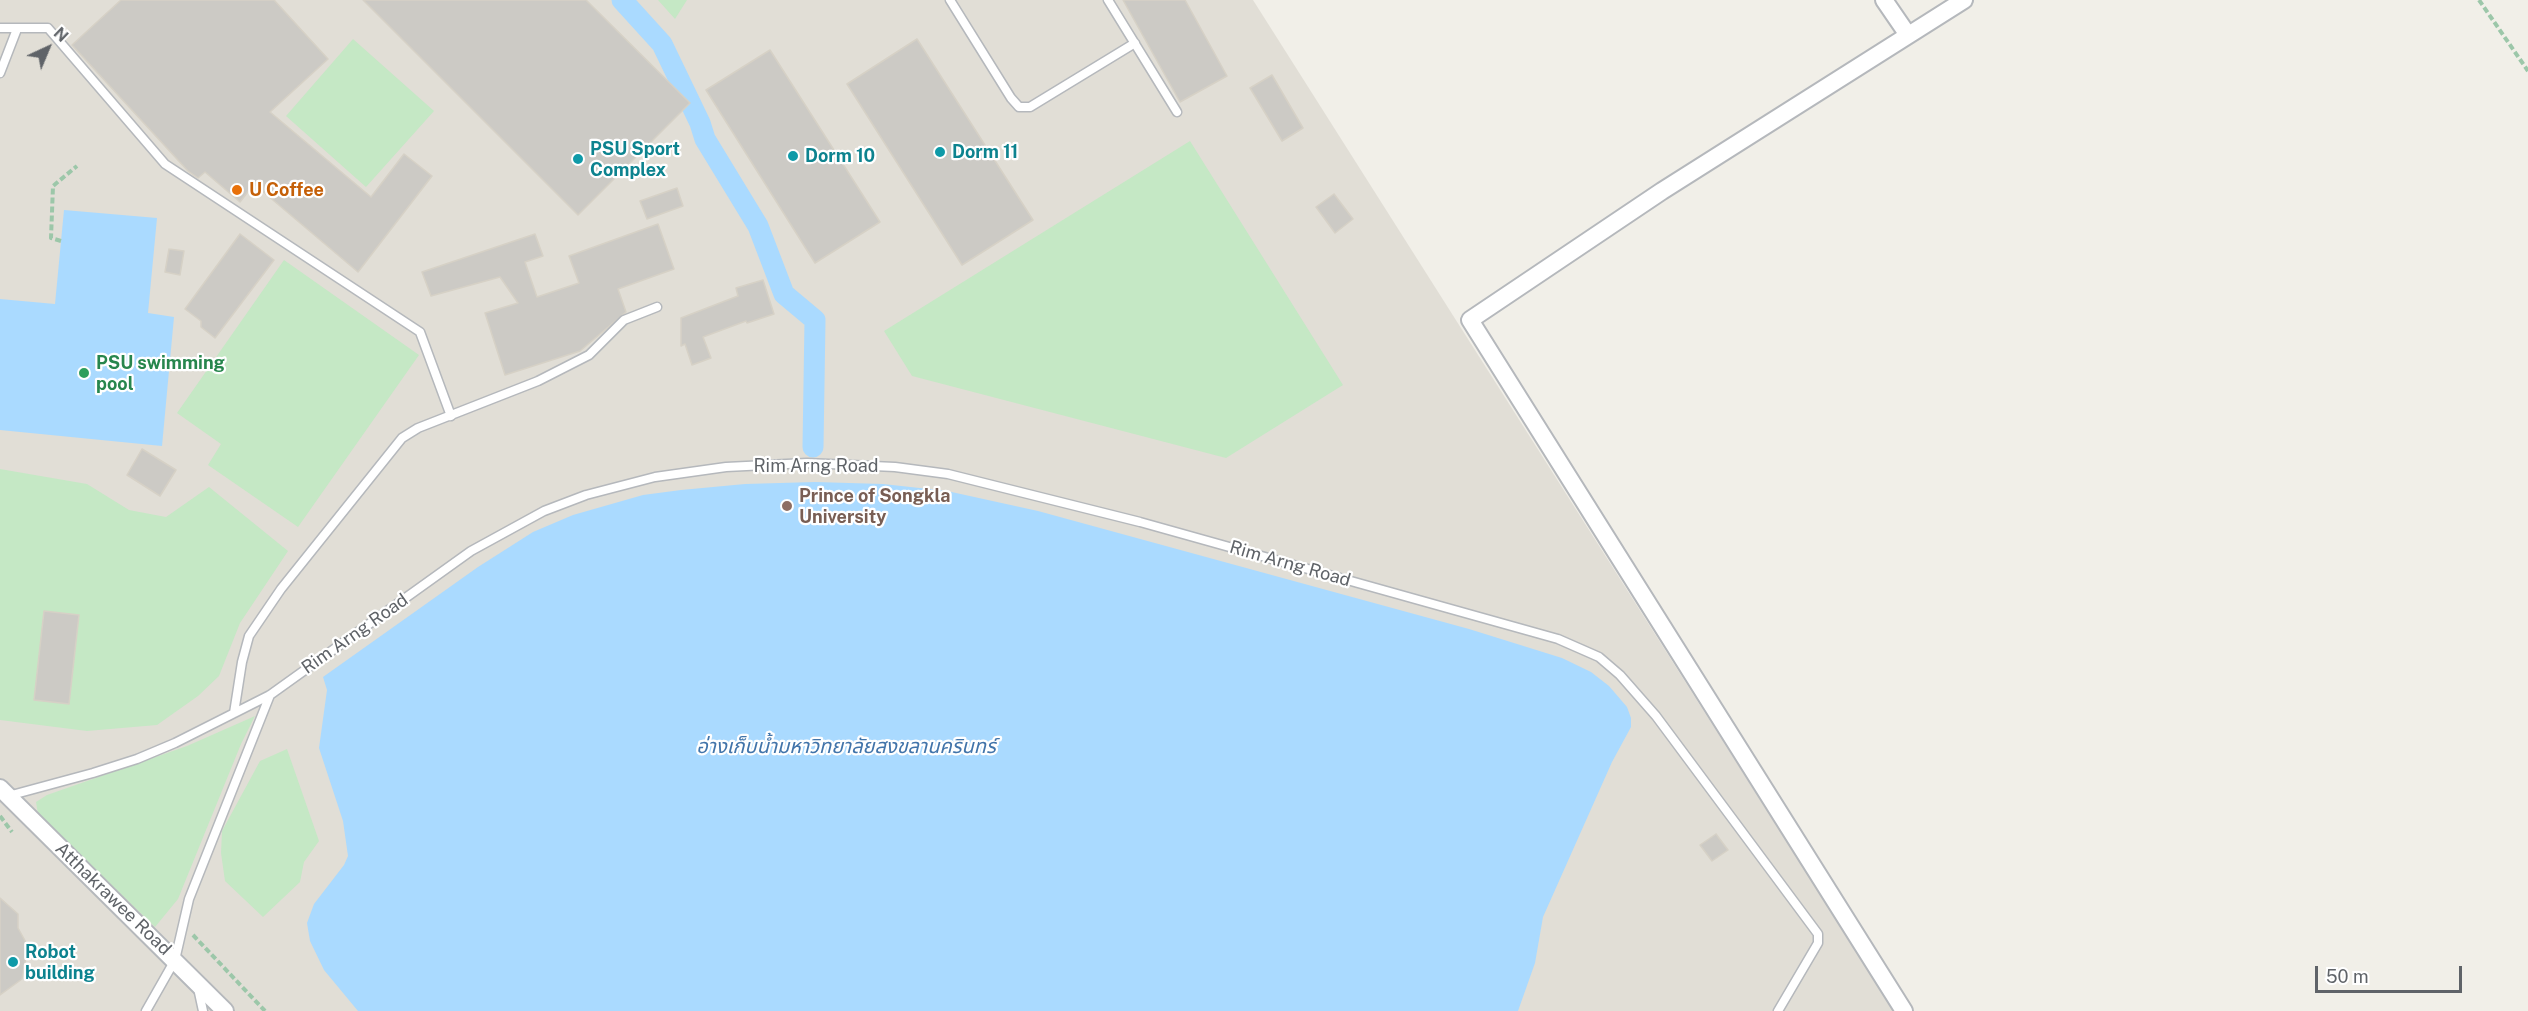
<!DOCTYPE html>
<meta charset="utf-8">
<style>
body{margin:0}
#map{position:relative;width:2528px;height:1011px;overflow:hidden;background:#f1efe8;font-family:"Public Sans",sans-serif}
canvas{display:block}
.north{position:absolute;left:18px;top:18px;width:60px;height:60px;-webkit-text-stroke:4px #fff;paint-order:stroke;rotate:44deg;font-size:16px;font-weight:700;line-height:24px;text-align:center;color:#5f6368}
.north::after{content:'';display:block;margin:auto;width:21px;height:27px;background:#5f6368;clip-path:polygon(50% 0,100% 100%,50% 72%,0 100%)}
.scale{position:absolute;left:2315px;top:966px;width:147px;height:27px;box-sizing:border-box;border:3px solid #5f6368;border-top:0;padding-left:8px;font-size:18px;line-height:21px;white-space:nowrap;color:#5f6368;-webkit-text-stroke:4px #fff;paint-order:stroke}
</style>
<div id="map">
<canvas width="2528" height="1011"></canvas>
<div class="north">N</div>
<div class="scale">50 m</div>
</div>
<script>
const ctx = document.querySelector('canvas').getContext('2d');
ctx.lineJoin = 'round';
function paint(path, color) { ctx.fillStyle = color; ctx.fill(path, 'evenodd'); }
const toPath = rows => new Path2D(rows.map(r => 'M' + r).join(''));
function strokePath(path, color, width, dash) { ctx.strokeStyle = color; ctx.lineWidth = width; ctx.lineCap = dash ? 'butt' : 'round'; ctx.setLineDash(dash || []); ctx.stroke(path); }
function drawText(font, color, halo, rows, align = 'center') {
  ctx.font = font + ' "Public Sans","Noto Sans Thai",sans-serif'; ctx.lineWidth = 4.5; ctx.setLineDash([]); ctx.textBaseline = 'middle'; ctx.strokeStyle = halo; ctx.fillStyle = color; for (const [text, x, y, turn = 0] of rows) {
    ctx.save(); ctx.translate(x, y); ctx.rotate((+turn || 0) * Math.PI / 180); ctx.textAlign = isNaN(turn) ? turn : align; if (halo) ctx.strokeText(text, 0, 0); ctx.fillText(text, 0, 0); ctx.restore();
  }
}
paint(toPath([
 [0,0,1253,0,1894,1011,0,1011]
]), '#e1ded6');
paint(toPath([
 [658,0,687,0,675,19],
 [353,39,434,111,366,187,286,116],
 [1190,141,1343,385,1226,458,912,376,884,331],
 [284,260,419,355,298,527,208,465,221,444,177,413],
 [0,469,87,484,129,510,166,517,209,487,288,551,240,623,219,676,198,696,157,725,87,731,0,720],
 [255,716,241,744,178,899,155,927,38,814,36,802,47,795,187,746],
 [287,749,319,841,304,862,300,882,263,917,225,881,221,853,222,831,260,761]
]), '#c5e8c5');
paint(toPath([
 [64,210,157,218,148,313,174,317,162,446,0,430,0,299,55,304],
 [815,482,883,484,947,491,1038,511,1469,629,1562,658,1591,672,1609,686,1627,707,1631,718,1631,727,1612,762,1543,917,1535,963,1518,1011,358,1011,324,970,310,941,307,923,314,904,344,865,348,856,343,821,319,748,327,690,323,677,478,567,533,532,573,515,643,495,681,490,745,484]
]), '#aadaff');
strokePath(toPath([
 [622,0,662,44,700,123,705,139,758,226,784,294,815,320,813,447]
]), '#aadaff', 21);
const building = toPath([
 [121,0,274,0,328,59,270,112,371,197,404,154,432,176,358,272,254,184,240,202,205,172,198,178,188,171,72,45,121,0],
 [363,0,586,0,690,103,578,215,363,0],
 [1123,0,1185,0,1227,76,1180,102,1123,0],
 [917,39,1033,220,962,265,847,84,917,39],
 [770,50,880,222,815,263,706,90,770,50],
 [1272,75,1303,128,1282,141,1250,88,1272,75],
 [677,188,683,206,647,219,640,201,677,188],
 [1334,194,1353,219,1335,233,1316,207,1334,194],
 [658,224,674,269,618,289,626,312,580,351,505,375,485,313,518,303,500,277,431,296,422,272,535,234,543,256,525,262,537,297,579,283,569,256,658,224],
 [240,234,274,260,215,338,201,327,201,321,185,309,240,234],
 [169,249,184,251,180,275,165,272,169,249],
 [763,280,774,314,747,323,746,321,703,337,711,358,692,365,685,344,681,346,681,318,738,296,736,288,763,280],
 [142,449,176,470,160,496,127,475,142,449],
 [44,611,79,615,69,704,34,700,44,611],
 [1716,834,1728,850,1712,861,1700,845,1716,834],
 [0,898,18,914,18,928,28,946,22,979,0,995,0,898]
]);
paint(building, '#cccac5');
strokePath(building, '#d6d1c6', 1.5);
const lane = toPath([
 [950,0,1011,98,1019,107,1030,107,1135,43],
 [1108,0,1177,112],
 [0,28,48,28,165,164,420,332,451,416],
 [0,73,17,29],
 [234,713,242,662,249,636,281,589,402,438,418,428,538,381,589,355,624,320,657,307],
 [8,796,93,773,137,759,175,743,270,695,471,551,544,511,586,495,655,477,726,467,807,463,895,467,948,474,1140,522,1558,639,1599,657,1620,675,1656,716,1818,934,1818,943,1778,1011],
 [198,988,203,1011],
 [146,1011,175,960,189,899,270,695]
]);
const street = toPath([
 [1884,0,1908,35],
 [0,788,225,1011],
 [1904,1011,1470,320,1662,191,1964,0]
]);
strokePath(lane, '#b5b8bc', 11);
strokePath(street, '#b5b8bc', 20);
strokePath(toPath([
 [2479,0,2528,71],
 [61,241,51,238,53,186,77,166],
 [0,816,12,832],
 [193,935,265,1011]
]), '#9cc7a9', 4, [6, 3]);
strokePath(lane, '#fff', 8);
strokePath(street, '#fff', 16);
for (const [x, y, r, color] of [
 [940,152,6,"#0f9aa8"],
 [793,156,6,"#0f9aa8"],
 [578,159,6,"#0f9aa8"],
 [237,190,6,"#e8710a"],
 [84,373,6,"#2e9e5b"],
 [787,506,6,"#8d6e63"],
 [13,962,6,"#0f9aa8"]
]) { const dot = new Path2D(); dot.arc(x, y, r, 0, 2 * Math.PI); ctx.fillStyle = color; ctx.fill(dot); strokePath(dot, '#fff', 2); }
drawText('bold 18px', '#0d838f', '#fff', [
 ["PSU Sport",590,149],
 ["Complex",590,170],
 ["Dorm 11",952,152],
 ["Dorm 10",805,156],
 ["Robot",25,952],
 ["building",25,973]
], 'left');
drawText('bold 18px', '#c56008', '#fff', [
 ["U Coffee",249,190]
], 'left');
drawText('bold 18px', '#27864d', '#fff', [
 ["PSU swimming",96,363],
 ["pool",96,384]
], 'left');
drawText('18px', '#5f6368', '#fff', [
 ["Rim Arng Road",816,466],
 ["Rim Arng Road",1290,564,16],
 ["Rim Arng Road",355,634,-35],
 ["Atthakrawee Road",113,899,44]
]);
drawText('bold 18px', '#785e54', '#fff', [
 ["Prince of Songkla",799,496],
 ["University",799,517]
], 'left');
drawText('italic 20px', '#4174aa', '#fff', [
 ["อ่างเก็บน้ำมหาวิทยาลัยสงขลานครินทร์",846,747]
]);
</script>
